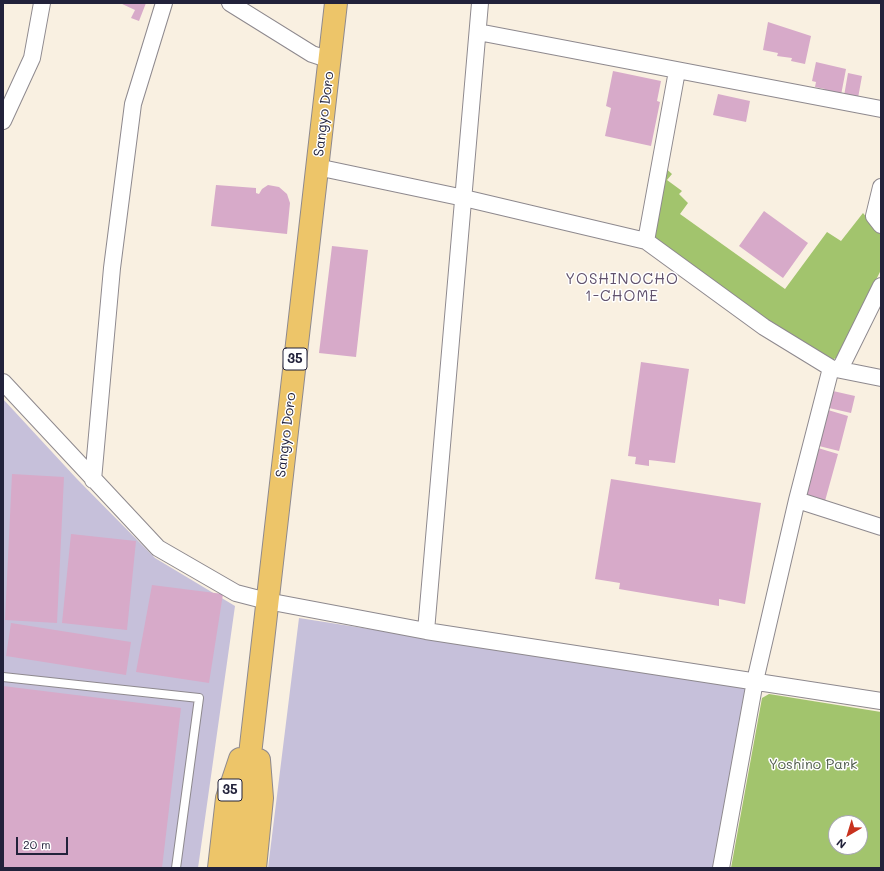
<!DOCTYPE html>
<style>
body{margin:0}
#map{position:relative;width:884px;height:871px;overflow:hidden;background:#f9f0e1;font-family:Mali,sans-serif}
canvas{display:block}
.frame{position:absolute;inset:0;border:4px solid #22223b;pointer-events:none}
.north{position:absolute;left:828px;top:815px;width:40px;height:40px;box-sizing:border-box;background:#fff;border:1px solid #a7a7b1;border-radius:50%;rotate:218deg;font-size:11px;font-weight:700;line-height:16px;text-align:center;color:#22223b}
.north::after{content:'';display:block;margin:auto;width:14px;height:18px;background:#c8321e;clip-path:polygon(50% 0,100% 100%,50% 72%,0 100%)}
.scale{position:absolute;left:16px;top:837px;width:52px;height:18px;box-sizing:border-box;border:2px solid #22223b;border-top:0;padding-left:5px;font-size:12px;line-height:14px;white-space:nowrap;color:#22223b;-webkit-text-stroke:3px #fff;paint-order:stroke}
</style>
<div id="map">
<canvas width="884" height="871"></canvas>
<div class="frame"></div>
<div class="north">N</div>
<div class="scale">20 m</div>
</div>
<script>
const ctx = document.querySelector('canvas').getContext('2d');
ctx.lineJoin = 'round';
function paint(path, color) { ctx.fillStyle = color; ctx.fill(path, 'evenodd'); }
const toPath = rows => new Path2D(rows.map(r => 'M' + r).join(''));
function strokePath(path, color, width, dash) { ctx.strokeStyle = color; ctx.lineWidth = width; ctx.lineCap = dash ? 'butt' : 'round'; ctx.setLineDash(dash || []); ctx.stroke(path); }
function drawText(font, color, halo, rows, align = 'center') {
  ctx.font = font + ' Mali,sans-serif'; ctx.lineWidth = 3; ctx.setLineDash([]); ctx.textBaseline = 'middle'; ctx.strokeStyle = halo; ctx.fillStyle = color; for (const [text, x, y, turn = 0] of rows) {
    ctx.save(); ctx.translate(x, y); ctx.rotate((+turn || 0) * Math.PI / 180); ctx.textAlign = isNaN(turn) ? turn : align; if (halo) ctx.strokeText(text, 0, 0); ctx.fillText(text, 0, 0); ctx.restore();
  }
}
paint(toPath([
 [3,399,77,479,155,558,235,606,198,868,3,868],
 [299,618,748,688,714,868,268,868]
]), '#c6c0da');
paint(toPath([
 [662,165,672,174,667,180,682,191,679,194,688,203,680,214,785,289,827,232,841,241,863,213,881,235,881,270,836,358,827,362,649,236],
 [769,694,881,712,881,868,731,868,762,698],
 [836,823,860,823,860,847,836,847]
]), '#a2c46d');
paint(toPath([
 [120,3,146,3,139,21,131,18,135,10],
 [768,22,811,36,805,64,791,61,792,58,777,56,778,53,763,50],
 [816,62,846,69,841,95,824,92,825,89,815,87,816,82,812,81],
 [613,71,661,81,657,101,660,102,651,146,605,136,611,108,606,106],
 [848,73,862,76,858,98,844,96],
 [718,94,750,101,746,122,713,115],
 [216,185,256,188,256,193,259,194,262,189,268,185,279,187,287,194,290,203,287,234,211,226],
 [764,211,808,243,783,278,739,246],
 [332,246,368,250,356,357,319,353],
 [641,362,689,369,675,463,649,460,649,466,635,464,636,457,628,456],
 [833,391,855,396,851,413,829,408],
 [828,410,848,416,839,451,819,446],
 [818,448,838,454,825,501,804,495],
 [12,474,64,477,57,623,5,620],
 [611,479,761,503,745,604,719,599,719,606,619,589,620,583,595,579],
 [71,534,136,541,127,630,62,623],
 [152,585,223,594,209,683,136,672],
 [11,623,131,642,126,675,6,656],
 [3,686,181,708,162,868,3,868]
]), '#d7aac9');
const lane = toPath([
 [3,677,199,698,176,868]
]);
const street = toPath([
 [230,3,312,54,330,60],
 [478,32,881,109],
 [3,121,32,58,42,3],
 [317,167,464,198,646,241,764,327,831,368,881,378],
 [881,187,874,216,881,225],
 [646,241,677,71],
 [840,369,881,286],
 [3,382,158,548,236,593,267,601,426,631,881,701],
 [93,480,112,268,133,104,164,3],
 [797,500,881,527],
 [426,631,480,3],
 [721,868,755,681,797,500,831,368]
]);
const primary = toPath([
 [219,868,227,798,240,759],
 [237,868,336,3],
 [255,868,262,798,259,760]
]);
strokePath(lane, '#8e898e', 10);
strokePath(street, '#8e898e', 18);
strokePath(primary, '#8e898e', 24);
strokePath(lane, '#fff', 8);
strokePath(street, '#fff', 16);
strokePath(primary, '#edc569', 22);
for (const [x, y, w] of [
 [295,359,24],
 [230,790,24]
]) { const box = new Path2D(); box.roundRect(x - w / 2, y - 11, w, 22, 3); ctx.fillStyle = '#fff'; ctx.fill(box); strokePath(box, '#22223b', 1); }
drawText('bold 13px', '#22223b', null, [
 ["35",295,359],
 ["35",230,790]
]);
drawText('14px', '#22223b', '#fff', [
 ["Sangyo Doro",324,114,-83],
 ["Sangyo Doro",286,435,-83]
]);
drawText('14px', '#4f5b4c', '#fff', [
 ["Yoshino Park",813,765]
]);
ctx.letterSpacing = '1px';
drawText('15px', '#61526d', '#fff', [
 ["YOSHINOCHO",622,279],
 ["1-CHOME",622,296]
]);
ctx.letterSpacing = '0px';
</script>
